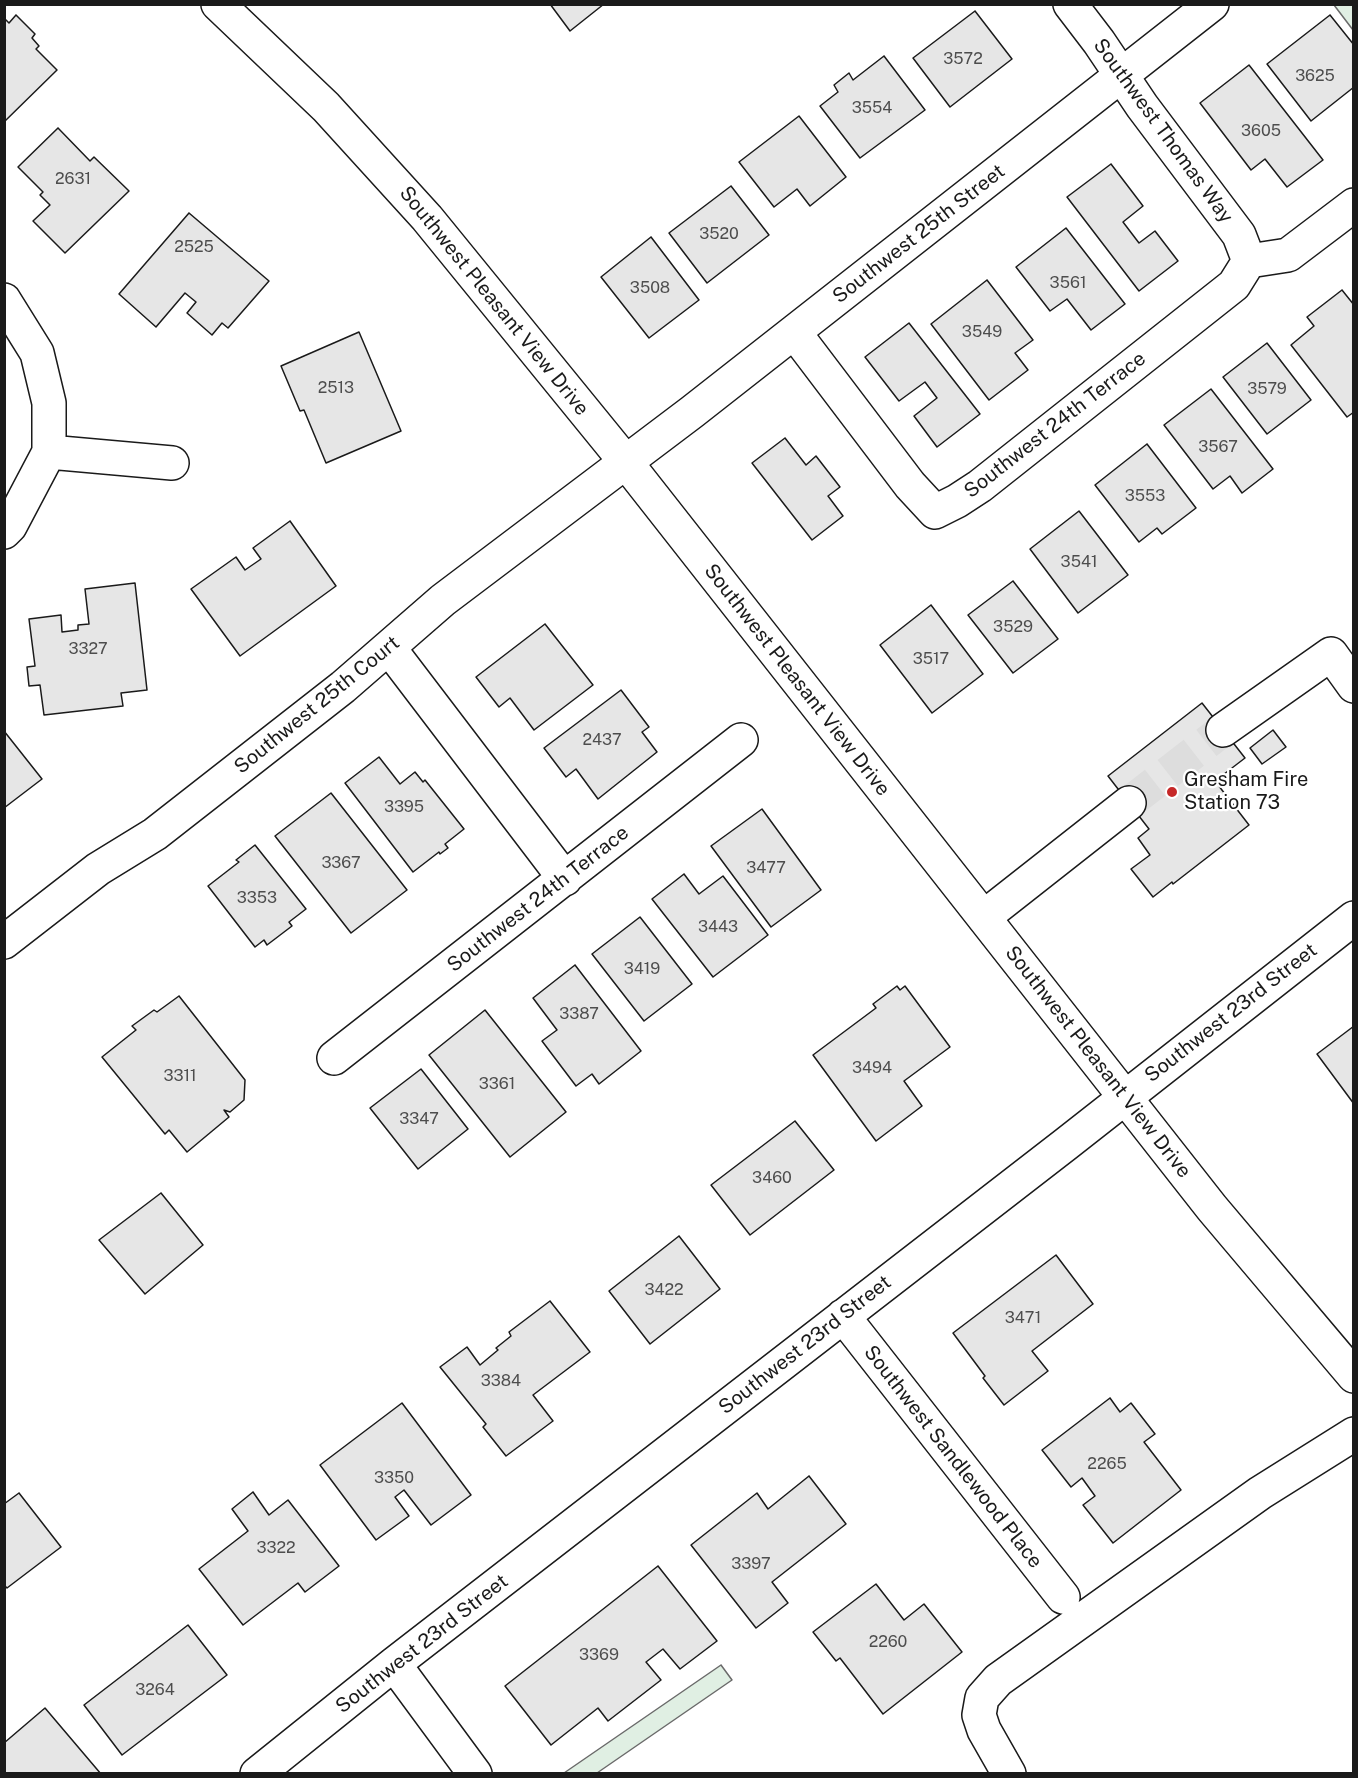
<!DOCTYPE html>
<style>
body{margin:0}
#map{position:relative;width:1358px;height:1778px;overflow:hidden;background:#fff;font-family:"Public Sans",sans-serif}
canvas{display:block}
.frame{position:absolute;inset:0;border:6px solid #1a1a1a;pointer-events:none}
</style>
<div id="map">
<canvas width="1358" height="1778"></canvas>
<div class="frame"></div>
</div>
<script>
const ctx = document.querySelector('canvas').getContext('2d');
ctx.lineJoin = 'round';
function paint(path, color) { ctx.fillStyle = color; ctx.fill(path, 'evenodd'); }
const toPath = rows => new Path2D(rows.map(r => 'M' + r).join(''));
function strokePath(path, color, width, dash) { ctx.strokeStyle = color; ctx.lineWidth = width; ctx.lineCap = dash ? 'butt' : 'round'; ctx.setLineDash(dash || []); ctx.stroke(path); }
function drawText(font, color, halo, rows, align = 'center') {
  ctx.font = font + ' "Public Sans",sans-serif'; ctx.lineWidth = 4.5; ctx.setLineDash([]); ctx.textBaseline = 'middle'; ctx.strokeStyle = halo; ctx.fillStyle = color; for (const [text, x, y, turn = 0] of rows) {
    ctx.save(); ctx.translate(x, y); ctx.rotate((+turn || 0) * Math.PI / 180); ctx.textAlign = isNaN(turn) ? turn : align; if (halo) ctx.strokeText(text, 0, 0); ctx.fillText(text, 0, 0); ctx.restore();
  }
}
const green = toPath([
 [1334,5,1353,5,1353,30,1334,5],
 [721,1665,732,1680,597,1773,564,1773,721,1665]
]);
paint(green, '#e0efe3');
strokePath(green, '#6a6a6a', 1.5);
const building = toPath([
 [550,4,604,4,570,31,550,4],
 [975,11,1012,59,950,107,913,58,975,11],
 [16,15,35,34,32,38,39,46,36,49,57,70,4,122,4,18,9,23,16,15],
 [1330,15,1354,45,1354,87,1311,121,1267,64,1330,15],
 [884,56,925,110,860,158,820,106,838,92,834,85,849,73,853,80,884,56],
 [1249,65,1323,160,1287,187,1265,159,1251,170,1200,103,1249,65],
 [799,116,846,177,810,206,797,189,774,207,739,162,799,116],
 [58,128,90,161,94,157,129,191,65,253,33,221,50,205,40,195,43,192,18,167,58,128],
 [1111,164,1143,206,1123,222,1139,243,1155,231,1178,261,1139,291,1067,197,1111,164],
 [731,186,769,235,707,283,669,233,731,186],
 [189,213,269,281,228,328,222,323,212,335,187,313,196,302,185,293,156,327,119,294,189,213],
 [1066,228,1125,304,1091,330,1067,299,1050,311,1016,267,1066,228],
 [651,237,699,300,649,338,601,277,651,237],
 [987,280,1033,340,1015,353,1028,370,989,400,931,324,987,280],
 [1342,290,1354,305,1354,412,1347,417,1291,345,1314,326,1307,317,1342,290],
 [909,323,980,414,937,447,914,416,937,398,925,382,899,401,865,357,909,323],
 [359,332,401,431,326,463,304,410,300,411,281,366,359,332],
 [1267,343,1311,400,1267,434,1223,377,1267,343],
 [1211,389,1273,469,1242,493,1230,476,1213,489,1164,425,1211,389],
 [785,438,806,465,816,456,840,487,828,496,843,516,812,540,752,463,785,438],
 [1147,444,1196,508,1162,534,1157,528,1139,542,1095,485,1147,444],
 [1079,511,1128,575,1078,613,1030,549,1079,511],
 [290,521,336,586,240,656,191,589,236,557,245,570,261,559,253,548,290,521],
 [1013,581,1058,639,1013,673,968,615,1013,581],
 [135,583,147,690,121,693,123,706,44,715,40,685,29,686,27,667,35,666,29,619,61,615,62,632,78,630,78,625,89,624,85,589,135,583],
 [931,605,983,674,932,713,880,645,931,605],
 [545,624,593,685,534,730,510,698,499,707,476,677,545,624],
 [621,690,649,727,642,732,657,752,598,799,576,769,566,777,544,748,621,690],
 [1202,703,1245,758,1215,781,1249,825,1173,884,1172,882,1153,897,1131,869,1150,855,1138,838,1149,829,1108,776,1202,703],
 [1273,730,1286,747,1262,764,1250,748,1273,730],
 [4,731,42,779,4,808,4,731],
 [379,757,400,784,415,772,423,782,425,780,464,829,445,844,448,848,440,854,439,852,413,872,345,783,379,757],
 [331,793,407,890,351,933,275,836,331,793],
 [762,809,821,890,771,927,711,846,762,809],
 [255,845,306,909,289,922,292,926,267,945,264,940,255,947,208,886,239,862,236,860,255,845],
 [684,874,699,894,723,876,768,935,713,977,652,899,684,874],
 [640,917,692,984,644,1021,592,954,640,917],
 [575,965,641,1051,599,1084,592,1074,576,1086,542,1041,557,1030,533,998,575,965],
 [897,986,900,990,905,986,950,1047,904,1081,922,1106,876,1141,813,1055,876,1008,873,1004,897,986],
 [179,996,245,1080,244,1100,230,1112,224,1110,229,1117,187,1152,169,1130,165,1134,102,1057,136,1030,132,1026,154,1010,157,1012,179,996],
 [485,1010,566,1112,510,1157,429,1055,485,1010],
 [1354,1026,1354,1104,1317,1054,1354,1026],
 [421,1069,468,1129,418,1169,370,1108,421,1069],
 [795,1121,834,1170,750,1235,711,1185,795,1121],
 [161,1193,203,1245,145,1294,99,1240,161,1193],
 [679,1236,720,1289,650,1344,609,1291,679,1236],
 [1056,1255,1093,1304,1032,1351,1048,1371,1004,1405,983,1378,985,1376,953,1333,1056,1255],
 [550,1301,590,1352,533,1395,553,1421,506,1456,483,1427,486,1424,440,1367,467,1347,480,1365,498,1350,496,1348,511,1336,509,1332,550,1301],
 [1110,1398,1120,1412,1131,1403,1155,1434,1144,1442,1181,1490,1113,1543,1083,1505,1095,1496,1082,1478,1071,1487,1042,1450,1110,1398],
 [402,1403,471,1495,431,1525,404,1490,395,1497,409,1516,376,1540,320,1465,402,1403],
 [809,1476,846,1524,772,1582,788,1603,756,1628,691,1545,757,1493,768,1509,809,1476],
 [253,1492,269,1515,288,1500,339,1566,305,1592,298,1583,243,1625,199,1569,248,1531,232,1509,253,1492],
 [19,1493,61,1547,7,1588,4,1585,4,1504,19,1493],
 [658,1566,717,1641,680,1669,663,1649,646,1662,661,1680,608,1721,598,1708,551,1745,505,1686,658,1566],
 [876,1584,904,1620,924,1604,962,1652,883,1714,840,1658,836,1661,813,1632,876,1584],
 [188,1625,227,1675,122,1755,84,1705,188,1625],
 [45,1708,101,1774,4,1774,4,1743,45,1708]
]);
paint(building, '#e6e6e6');
strokePath(building, '#1a1a1a', 1.5);
strokePath(toPath([
 [1129,803,1223,730]
]), '#ddd', 33, [33, 16]);
const minor = toPath([
 [1070,4,1099,42,1142,106,1239,235,1249,261],
 [4,300,37,353,49,403,49,452,10,526,4,532],
 [794,332,910,485,935,512,957,501,980,486,1234,285,1249,261,1288,255,1354,205],
 [49,452,172,463],
 [389,648,565,879],
 [1223,730,1331,654,1354,686],
 [984,917,1129,803],
 [4,942,98,869,155,834,343,687,443,600,692,412,1212,4],
 [334,1058,741,740],
 [843,1316,1063,1597],
 [394,1664,475,1774],
 [257,1774,394,1664,1066,1144,1354,918],
 [1009,1774,984,1730,979,1715,982,1698,998,1680,1260,1493,1354,1434]
]);
const major = toPath([
 [218,4,326,107,427,218,625,461,1212,1208,1354,1376]
]);
strokePath(minor, '#1a1a1a', 36);
strokePath(major, '#1a1a1a', 36);
strokePath(minor, '#fff', 33);
strokePath(major, '#fff', 33);
for (const [x, y, r, color] of [
 [1172,792,6,"#c62828"]
]) { const dot = new Path2D(); dot.arc(x, y, r, 0, 2 * Math.PI); ctx.fillStyle = color; ctx.fill(dot); strokePath(dot, '#fff', 2); }
drawText('16px', '#4d4d4d', null, [
 ["3572",963,59],
 ["3625",1315,76],
 ["3554",872,108],
 ["3605",1261,131],
 ["2631",73,179],
 ["3520",719,234],
 ["2525",194,247],
 ["3561",1068,283],
 ["3508",650,288],
 ["3549",982,332],
 ["2513",336,388],
 ["3579",1267,389],
 ["3567",1218,447],
 ["3553",1145,496],
 ["3541",1079,562],
 ["3529",1013,627],
 ["3327",88,649],
 ["3517",931,659],
 ["2437",602,740],
 ["3395",404,807],
 ["3367",341,863],
 ["3477",766,868],
 ["3353",257,898],
 ["3443",718,927],
 ["3419",642,969],
 ["3387",579,1014],
 ["3494",872,1068],
 ["3311",180,1076],
 ["3361",497,1084],
 ["3347",419,1119],
 ["3460",772,1178],
 ["3422",664,1290],
 ["3471",1023,1318],
 ["3384",501,1381],
 ["2265",1107,1464],
 ["3350",394,1478],
 ["3322",276,1548],
 ["3397",751,1564],
 ["2260",888,1642],
 ["3369",599,1655],
 ["3264",155,1690]
]);
drawText('20px', '#1a1a1a', '#fff', [
 ["Southwest Thomas Way",1163,131,54],
 ["Southwest 25th Street",919,234,-38],
 ["Southwest Pleasant View Drive",494,301,51],
 ["Southwest 24th Terrace",1055,425,-38],
 ["Southwest Pleasant View Drive",797,680,52],
 ["Southwest 25th Court",317,705,-39],
 ["Southwest 24th Terrace",538,899,-38],
 ["Southwest 23rd Street",1231,1013,-38],
 ["Southwest Pleasant View Drive",1098,1062,52],
 ["Southwest 23rd Street",805,1345,-38],
 ["Southwest Sandlewood Place",953,1457,52],
 ["Southwest 23rd Street",422,1644,-38]
]);
drawText('20px', '#1a1a1a', '#fff', [
 ["Gresham Fire",1184,780],
 ["Station 73",1184,803]
], 'left');
</script>
